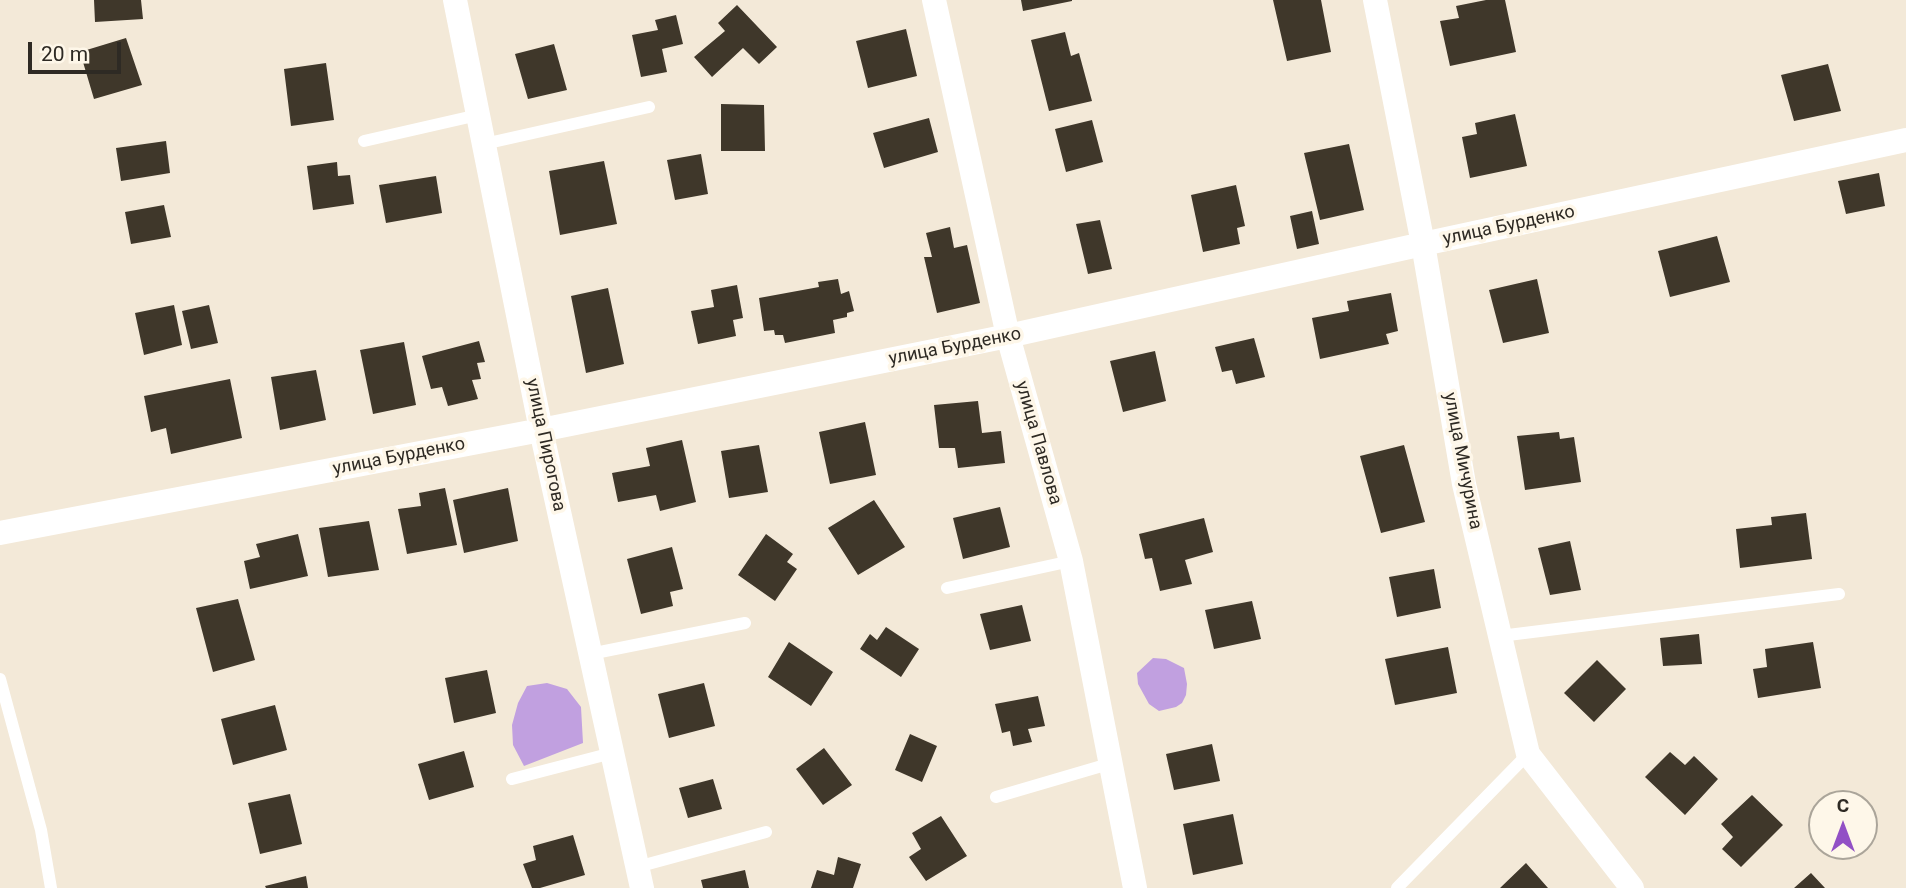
<!DOCTYPE html>
<meta charset="utf-8">
<style>
body{margin:0}
#map{position:relative;width:1906px;height:888px;overflow:hidden;background:#f3e9d8;font-family:Roboto,sans-serif}
canvas{display:block}
.north{position:absolute;left:1808px;top:790px;width:70px;height:70px;box-sizing:border-box;background:#fef7e9;border:2px solid #aba59a;border-radius:50%;rotate:0deg;font-size:19px;font-weight:700;line-height:28px;text-align:center;color:#2e2a24}
.north::after{content:'';display:block;margin:auto;width:24px;height:32px;background:#9250c5;clip-path:polygon(50% 0,100% 100%,50% 72%,0 100%)}
.scale{position:absolute;left:28px;top:42px;width:93px;height:32px;box-sizing:border-box;border:4px solid #2e2a24;border-top:0;padding-left:9px;font-size:21px;line-height:24px;white-space:nowrap;color:#2e2a24;-webkit-text-stroke:5px #fef7e9;paint-order:stroke}
</style>
<div id="map">
<canvas width="1906" height="888"></canvas>
<div class="north">С</div>
<div class="scale">20 m</div>
</div>
<script>
const ctx = document.querySelector('canvas').getContext('2d');
ctx.lineJoin = 'round';
function paint(path, color) { ctx.fillStyle = color; ctx.fill(path, 'evenodd'); }
const toPath = rows => new Path2D(rows.map(r => 'M' + r).join(''));
function strokePath(path, color, width, dash) { ctx.strokeStyle = color; ctx.lineWidth = width; ctx.lineCap = dash ? 'butt' : 'round'; ctx.setLineDash(dash || []); ctx.stroke(path); }
function drawText(font, color, halo, rows, align = 'center') {
  ctx.font = font + ' Roboto,sans-serif'; ctx.lineWidth = 7; ctx.setLineDash([]); ctx.textBaseline = 'middle'; ctx.strokeStyle = halo; ctx.fillStyle = color; for (const [text, x, y, turn = 0] of rows) {
    ctx.save(); ctx.translate(x, y); ctx.rotate((+turn || 0) * Math.PI / 180); ctx.textAlign = isNaN(turn) ? turn : align; if (halo) ctx.strokeText(text, 0, 0); ctx.fillText(text, 0, 0); ctx.restore();
  }
}
paint(toPath([
 [1153,658,1166,659,1184,668,1187,684,1186,695,1182,703,1176,707,1159,711,1149,704,1138,684,1137,673],
 [547,683,567,689,581,707,583,743,524,766,513,745,512,725,518,703,527,686]
]), '#c1a0e0');
paint(toPath([
 [94,0,141,0,143,19,95,22],
 [1021,0,1072,0,1072,1,1023,11],
 [1273,0,1321,0,1331,52,1287,61],
 [1486,0,1505,0,1516,52,1450,66,1440,21,1459,18,1456,6],
 [737,5,777,47,759,64,743,48,712,77,694,57,725,31,718,23],
 [676,15,683,44,662,49,667,72,641,77,632,35,658,30,655,20],
 [906,29,917,76,868,88,856,41],
 [1065,32,1071,56,1079,53,1092,101,1049,111,1031,40],
 [126,38,142,85,94,99,80,52],
 [554,44,567,90,528,99,515,54],
 [326,63,334,120,291,126,284,69],
 [1828,64,1841,111,1794,121,1781,75],
 [721,104,764,105,765,151,721,151],
 [1515,114,1527,166,1470,178,1462,137,1477,134,1475,123],
 [929,118,938,152,884,168,873,133],
 [1092,120,1103,162,1066,172,1055,129],
 [166,141,170,173,121,181,116,148],
 [1349,144,1364,210,1320,220,1304,153],
 [701,154,708,194,675,200,667,160],
 [604,161,617,224,560,235,549,171],
 [337,162,338,176,350,175,354,204,313,210,307,166],
 [1879,173,1885,206,1846,214,1838,181],
 [436,176,442,213,386,223,379,185],
 [1236,185,1245,226,1237,228,1240,244,1203,252,1191,195],
 [164,205,171,237,131,244,125,212],
 [1312,211,1319,244,1297,249,1290,216],
 [1100,220,1112,269,1088,274,1076,224],
 [950,227,954,248,967,245,980,303,937,313,924,257,932,257,926,233],
 [1717,236,1730,282,1670,297,1658,251],
 [838,279,841,294,849,291,854,311,847,313,847,317,833,320,835,333,785,343,783,335,775,335,774,330,764,331,759,298,819,287,818,282],
 [1537,279,1549,333,1503,343,1489,290],
 [737,285,743,318,733,320,736,336,698,344,691,311,714,307,711,290],
 [608,288,624,364,586,373,571,296],
 [1391,293,1398,331,1386,334,1389,344,1320,359,1312,318,1349,311,1347,301],
 [174,305,182,345,144,355,135,313],
 [209,305,218,343,191,349,182,311],
 [1254,338,1265,377,1236,384,1232,370,1222,372,1215,347],
 [479,341,485,362,477,363,481,379,472,380,478,399,448,406,442,387,431,389,422,356],
 [404,342,416,405,373,414,360,350],
 [1155,351,1166,401,1123,412,1110,361],
 [316,370,326,420,280,430,271,377],
 [230,379,242,438,171,454,166,428,151,432,144,396],
 [978,401,982,433,1001,431,1005,463,958,468,955,448,939,448,934,405],
 [865,422,876,475,830,484,819,432],
 [1559,432,1560,439,1574,437,1581,482,1525,490,1517,436],
 [682,440,696,502,660,511,656,495,618,502,612,473,650,466,646,448],
 [759,445,768,492,729,498,721,451],
 [1404,445,1425,522,1381,533,1360,456],
 [445,488,457,545,407,554,398,509,421,506,419,493],
 [508,488,518,541,464,553,453,500],
 [874,500,905,547,858,575,828,528],
 [1000,507,1010,547,963,559,953,518],
 [1806,513,1812,559,1740,568,1736,529,1772,525,1771,517],
 [1204,518,1213,552,1185,560,1192,584,1160,591,1152,558,1145,559,1139,534],
 [369,521,379,570,328,577,319,528],
 [298,534,308,576,250,589,244,561,260,557,256,544],
 [766,534,793,554,787,562,797,569,775,601,738,575],
 [1570,541,1581,590,1550,595,1538,548],
 [672,547,683,589,670,592,673,606,641,614,627,559],
 [1434,569,1441,608,1397,617,1389,577],
 [238,599,255,660,213,672,196,608],
 [1252,601,1261,639,1214,649,1205,610],
 [1022,605,1031,641,990,650,980,614],
 [886,627,919,649,901,677,860,649,870,634,877,640],
 [1699,634,1702,664,1663,666,1660,638],
 [789,642,833,672,811,706,768,677],
 [1813,642,1821,688,1758,698,1753,669,1767,667,1765,649],
 [1448,647,1457,693,1395,705,1385,659],
 [1597,660,1626,689,1594,722,1564,693],
 [487,670,496,713,454,723,445,678],
 [704,683,715,726,669,738,658,694],
 [1038,696,1045,726,1028,729,1032,742,1013,746,1010,731,1002,733,995,704],
 [275,705,287,750,233,765,221,719],
 [910,734,937,746,922,782,895,770],
 [1212,744,1220,781,1174,790,1166,754],
 [824,748,852,785,823,805,796,769],
 [464,751,474,787,429,800,418,764],
 [1670,752,1685,765,1694,756,1718,779,1685,815,1645,777],
 [713,779,722,809,688,818,679,788],
 [290,794,302,844,260,854,248,803],
 [1752,795,1783,825,1741,867,1722,849,1733,837,1721,824],
 [1233,814,1243,864,1193,875,1183,824],
 [941,816,967,856,926,881,909,857,921,849,912,833],
 [573,835,585,875,540,888,532,888,523,864,536,860,533,846],
 [838,857,861,864,853,888,811,888,817,870,834,875],
 [1526,863,1548,888,1500,888],
 [745,870,749,888,703,888,701,880],
 [1811,873,1825,888,1794,888],
 [306,876,308,888,266,888,265,886]
]), '#3f372a');
strokePath(toPath([
 [364,141,478,115],
 [484,144,649,107],
 [947,588,1071,561],
 [1500,636,1839,594],
 [590,654,745,623],
 [0,679,41,830,51,888],
 [512,779,612,753],
 [996,797,1112,763],
 [637,867,766,832],
 [1397,888,1528,754]
]), '#fff', 12);
strokePath(toPath([
 [455,0,541,430,642,888],
 [934,0,1008,336,1071,561,1135,888],
 [1375,0,1423,244,1464,484,1528,754,1632,888],
 [0,533,541,430,1008,336,1423,244,1906,140]
]), '#fff', 24);
drawText('18px', '#2e2a24', '#fef7e9', [
 ["улица Бурденко",1509,226,-12],
 ["улица Бурденко",955,347,-11],
 ["улица Павлова",1038,443,74],
 ["улица Пирогова",545,445,78],
 ["улица Бурденко",399,457,-11],
 ["улица Мичурина",1462,461,79]
]);
</script>
